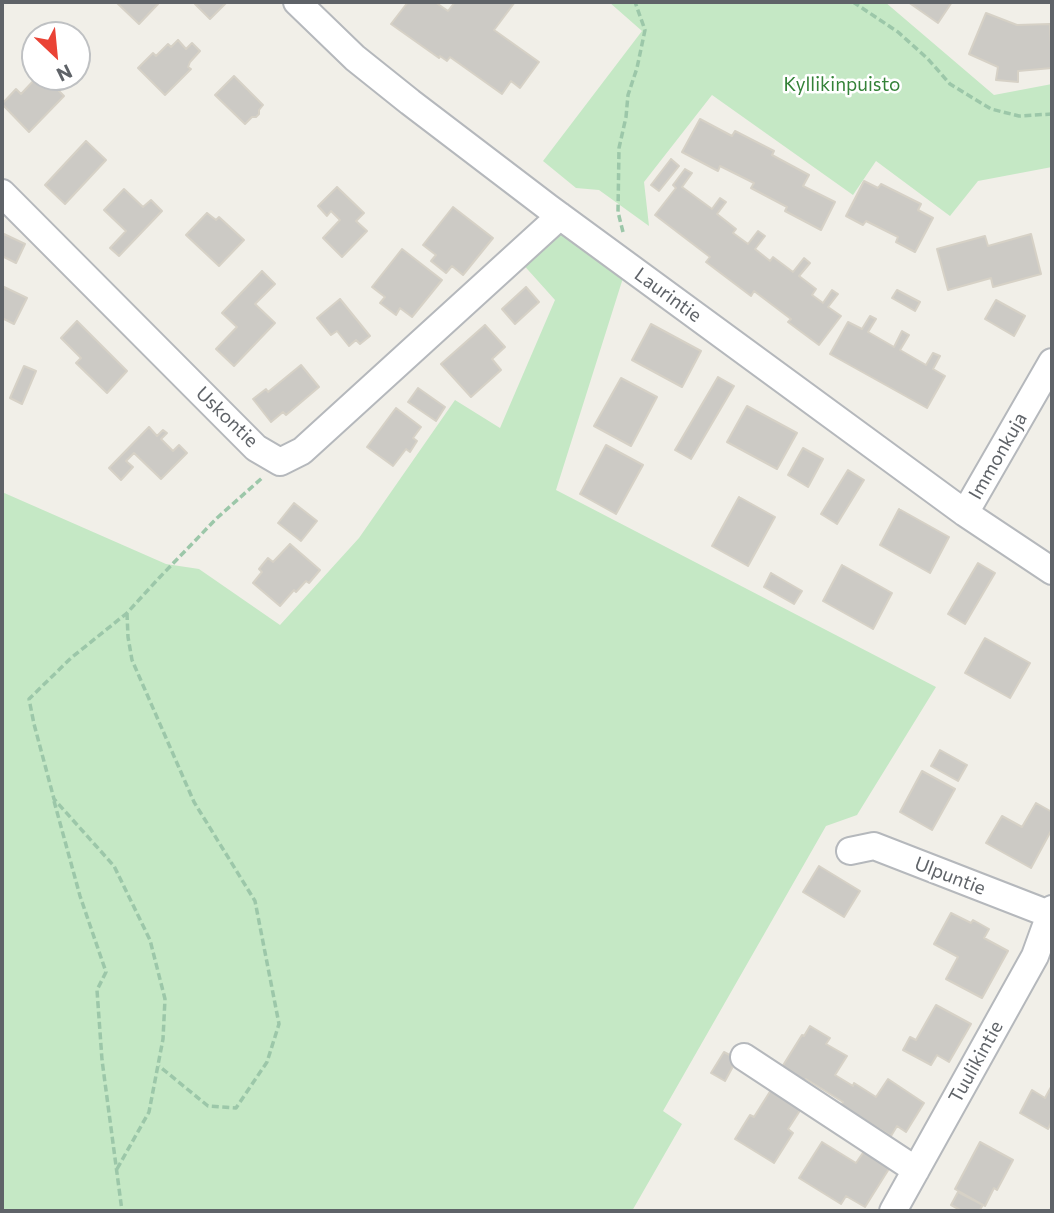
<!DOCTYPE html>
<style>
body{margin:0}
#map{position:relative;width:1054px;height:1213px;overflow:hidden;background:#f1efe8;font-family:Commissioner,sans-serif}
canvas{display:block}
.frame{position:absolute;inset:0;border:4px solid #5f6368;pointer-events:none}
.north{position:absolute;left:21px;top:21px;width:70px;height:70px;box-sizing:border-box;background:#fff;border:2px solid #bfc1c3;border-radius:50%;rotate:154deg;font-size:19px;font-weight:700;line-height:28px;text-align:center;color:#5f6368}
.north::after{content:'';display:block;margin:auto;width:24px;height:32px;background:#ea4335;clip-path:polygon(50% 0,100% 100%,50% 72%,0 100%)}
</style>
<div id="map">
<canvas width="1054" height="1213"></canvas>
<div class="frame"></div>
<div class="north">N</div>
</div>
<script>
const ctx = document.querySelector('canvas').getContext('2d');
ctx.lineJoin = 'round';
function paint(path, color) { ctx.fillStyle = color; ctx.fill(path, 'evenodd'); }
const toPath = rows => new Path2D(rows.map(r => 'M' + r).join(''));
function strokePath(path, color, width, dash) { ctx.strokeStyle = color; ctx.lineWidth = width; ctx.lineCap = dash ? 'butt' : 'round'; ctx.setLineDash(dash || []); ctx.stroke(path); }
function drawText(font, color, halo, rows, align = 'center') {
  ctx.font = font + ' Commissioner,sans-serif'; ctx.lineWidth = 5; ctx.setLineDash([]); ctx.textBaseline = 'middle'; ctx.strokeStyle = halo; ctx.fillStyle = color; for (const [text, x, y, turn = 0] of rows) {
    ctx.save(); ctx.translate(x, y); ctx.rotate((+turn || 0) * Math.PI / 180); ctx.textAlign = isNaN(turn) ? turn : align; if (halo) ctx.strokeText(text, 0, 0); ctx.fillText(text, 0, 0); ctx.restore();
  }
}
paint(toPath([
 [609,2,885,2,994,95,1052,84,1052,167,978,181,950,216,876,161,853,195,712,95,644,182,649,226,599,190,576,188,543,161,642,31],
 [558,231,623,278,556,490,936,687,857,815,826,826,663,1111,682,1124,632,1211,2,1211,2,492,166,564,199,569,280,625,359,538,455,400,500,428,555,300,520,261]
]), '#c5e8c5');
const building = toPath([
 [116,2,155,2,158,4,139,24,116,2],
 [197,2,227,2,210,19,195,4,197,2],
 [408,2,435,2,448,11,455,2,515,2,494,30,539,62,520,88,511,81,502,94,450,57,447,61,440,56,439,58,391,24,408,2],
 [908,2,952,2,938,23,908,2],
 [986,13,1017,25,1050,24,1052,68,1018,71,1018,82,996,80,998,67,969,54,986,13],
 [178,40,186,49,192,43,200,51,190,62,188,67,191,69,165,95,138,68,153,53,156,56,168,44,171,47,178,40],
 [234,76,263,105,259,110,259,114,256,117,252,117,245,124,215,95,234,76],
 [37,77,45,77,64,96,29,132,2,104,16,89,21,94,37,77],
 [700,119,732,136,735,131,774,151,772,155,809,175,803,186,835,202,821,230,785,211,787,207,751,188,754,183,720,166,718,171,682,152,700,119],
 [86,141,106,160,65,204,45,185,86,141],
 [671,159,679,166,659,191,651,185,671,159],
 [685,169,692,173,682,187,712,209,720,198,726,202,717,214,736,229,733,233,748,244,758,231,765,236,755,249,770,261,773,257,793,272,804,258,810,263,799,276,816,289,812,295,823,303,832,290,838,294,828,307,841,316,819,345,788,322,791,319,754,291,751,296,706,262,710,257,655,215,676,188,673,185,685,169],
 [864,181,878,188,881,184,921,204,918,210,933,218,915,252,896,242,898,237,866,221,863,225,846,216,864,181],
 [337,187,364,213,356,221,367,231,342,257,323,238,340,220,331,211,327,216,318,206,337,187],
 [124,189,143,207,151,200,162,211,119,256,110,248,126,231,104,210,124,189],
 [453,207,493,238,463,275,452,266,446,273,431,261,436,255,423,245,453,207],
 [207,213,216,220,219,217,244,240,219,266,186,235,207,213],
 [4,234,25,244,16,263,2,256,2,238,4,234],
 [1031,234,1041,274,993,287,991,278,948,290,937,249,985,236,988,246,1031,234],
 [402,249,442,280,412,317,400,308,396,315,380,303,385,297,372,287,402,249],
 [262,271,275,284,255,304,275,323,234,366,216,349,237,327,222,313,262,271],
 [2,286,27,298,14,324,2,318,2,286],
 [526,287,539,302,515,324,502,309,526,287],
 [897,290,920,302,915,311,892,298,897,290],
 [340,299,370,336,360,344,356,340,349,346,337,331,331,335,317,318,340,299],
 [996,300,1025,316,1014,336,985,319,996,300],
 [870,316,876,319,868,332,894,347,902,331,909,335,900,350,926,365,933,353,940,356,933,369,945,376,927,408,830,354,848,322,862,329,870,316],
 [77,321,127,371,107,393,76,363,81,358,61,338,77,321],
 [651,324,701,351,682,387,632,360,651,324],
 [485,325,505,347,492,359,501,370,471,397,441,364,485,325],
 [301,365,319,387,286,415,283,412,271,422,253,399,266,389,268,392,301,365],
 [24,366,36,371,22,404,10,398,24,366],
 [718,377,734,386,691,459,675,450,718,377],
 [621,378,657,397,631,446,594,426,621,378],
 [418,388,445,407,436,421,408,402,418,388],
 [747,406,797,433,777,469,727,442,747,406],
 [396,408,421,427,413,438,417,441,410,452,406,449,393,466,367,447,396,408],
 [149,427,157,436,163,430,167,433,161,439,173,451,179,445,187,453,161,479,134,453,126,461,133,467,121,480,109,468,149,427],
 [606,445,643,465,616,514,580,494,606,445],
 [803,448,823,459,808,487,788,475,803,448],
 [848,470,864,480,837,524,821,514,848,470],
 [739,497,775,517,748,566,712,546,739,497],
 [294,503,317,521,301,541,278,523,294,503],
 [899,509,949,537,930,573,880,545,899,509],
 [290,544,320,570,309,583,306,581,296,592,294,590,280,606,253,583,262,572,259,569,268,558,273,562,290,544],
 [978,563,995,573,965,624,948,614,978,563],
 [842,565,892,593,873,629,823,601,842,565],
 [771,573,802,591,794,604,764,587,771,573],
 [985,638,1030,663,1010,698,965,673,985,638],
 [940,750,967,765,958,781,931,766,940,750],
 [922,771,955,789,932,830,900,812,922,771],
 [1036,803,1052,812,1052,829,1031,868,986,843,1002,816,1022,827,1036,803],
 [819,866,860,891,844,917,803,892,819,866],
 [951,913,971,923,973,920,989,929,984,938,1008,951,982,998,946,979,958,957,934,944,951,913],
 [936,1005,971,1024,949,1062,937,1055,931,1065,903,1050,910,1037,916,1040,936,1005],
 [810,1026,830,1038,826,1044,847,1056,835,1075,853,1086,854,1083,876,1097,888,1079,924,1103,906,1132,897,1126,891,1136,841,1105,843,1102,806,1079,804,1081,782,1067,802,1035,804,1036,810,1026],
 [724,1052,737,1059,725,1081,711,1073,724,1052],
 [1051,1087,1052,1088,1052,1121,1048,1129,1020,1113,1032,1090,1045,1098,1051,1087],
 [771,1090,801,1109,788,1129,793,1133,774,1163,735,1139,750,1115,754,1117,771,1090],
 [822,1142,856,1163,867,1147,892,1164,865,1207,846,1196,841,1204,799,1178,822,1142],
 [980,1142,1013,1160,997,1190,994,1188,985,1206,955,1189,980,1142],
 [958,1192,983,1205,979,1211,962,1211,951,1205,958,1192]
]);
paint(building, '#cccac5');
strokePath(building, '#d6d1c6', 2);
const minor = toPath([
 [297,2,355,58,410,102,549,208,965,513,1052,571],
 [2,193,256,448,280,462,302,451,560,216],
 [965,513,1052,362],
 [850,851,874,846,1049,914],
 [744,1057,916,1170],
 [893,1211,1035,956,1052,909]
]);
strokePath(minor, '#b5b8bc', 30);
strokePath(toPath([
 [853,2,898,32,928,59,950,84,991,109,1019,116,1052,114],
 [623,232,618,212,619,148,626,117,628,95,637,68,645,30,635,2],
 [127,613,128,637,132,660,194,802,255,901,279,1024,267,1062,236,1108,208,1106,159,1066],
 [54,801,80,896,106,972,97,990,102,1060,122,1211],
 [117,1169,149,1112,163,1039,165,999,150,940,114,866,54,799,34,724,29,699,71,658,127,613,159,578,217,518,262,478]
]), '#9cc7a9', 3.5, [7, 3.5]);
strokePath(minor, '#fff', 26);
drawText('19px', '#348238', '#fff', [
 ["Kyllikinpuisto",842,85]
]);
drawText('19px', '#5f6368', '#fff', [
 ["Laurintie",668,295,36],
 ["Uskontie",227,417,44],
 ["Immonkuja",998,456,-60],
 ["Ulpuntie",950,876,21],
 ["Tuulikintie",976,1062,-61]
]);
</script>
